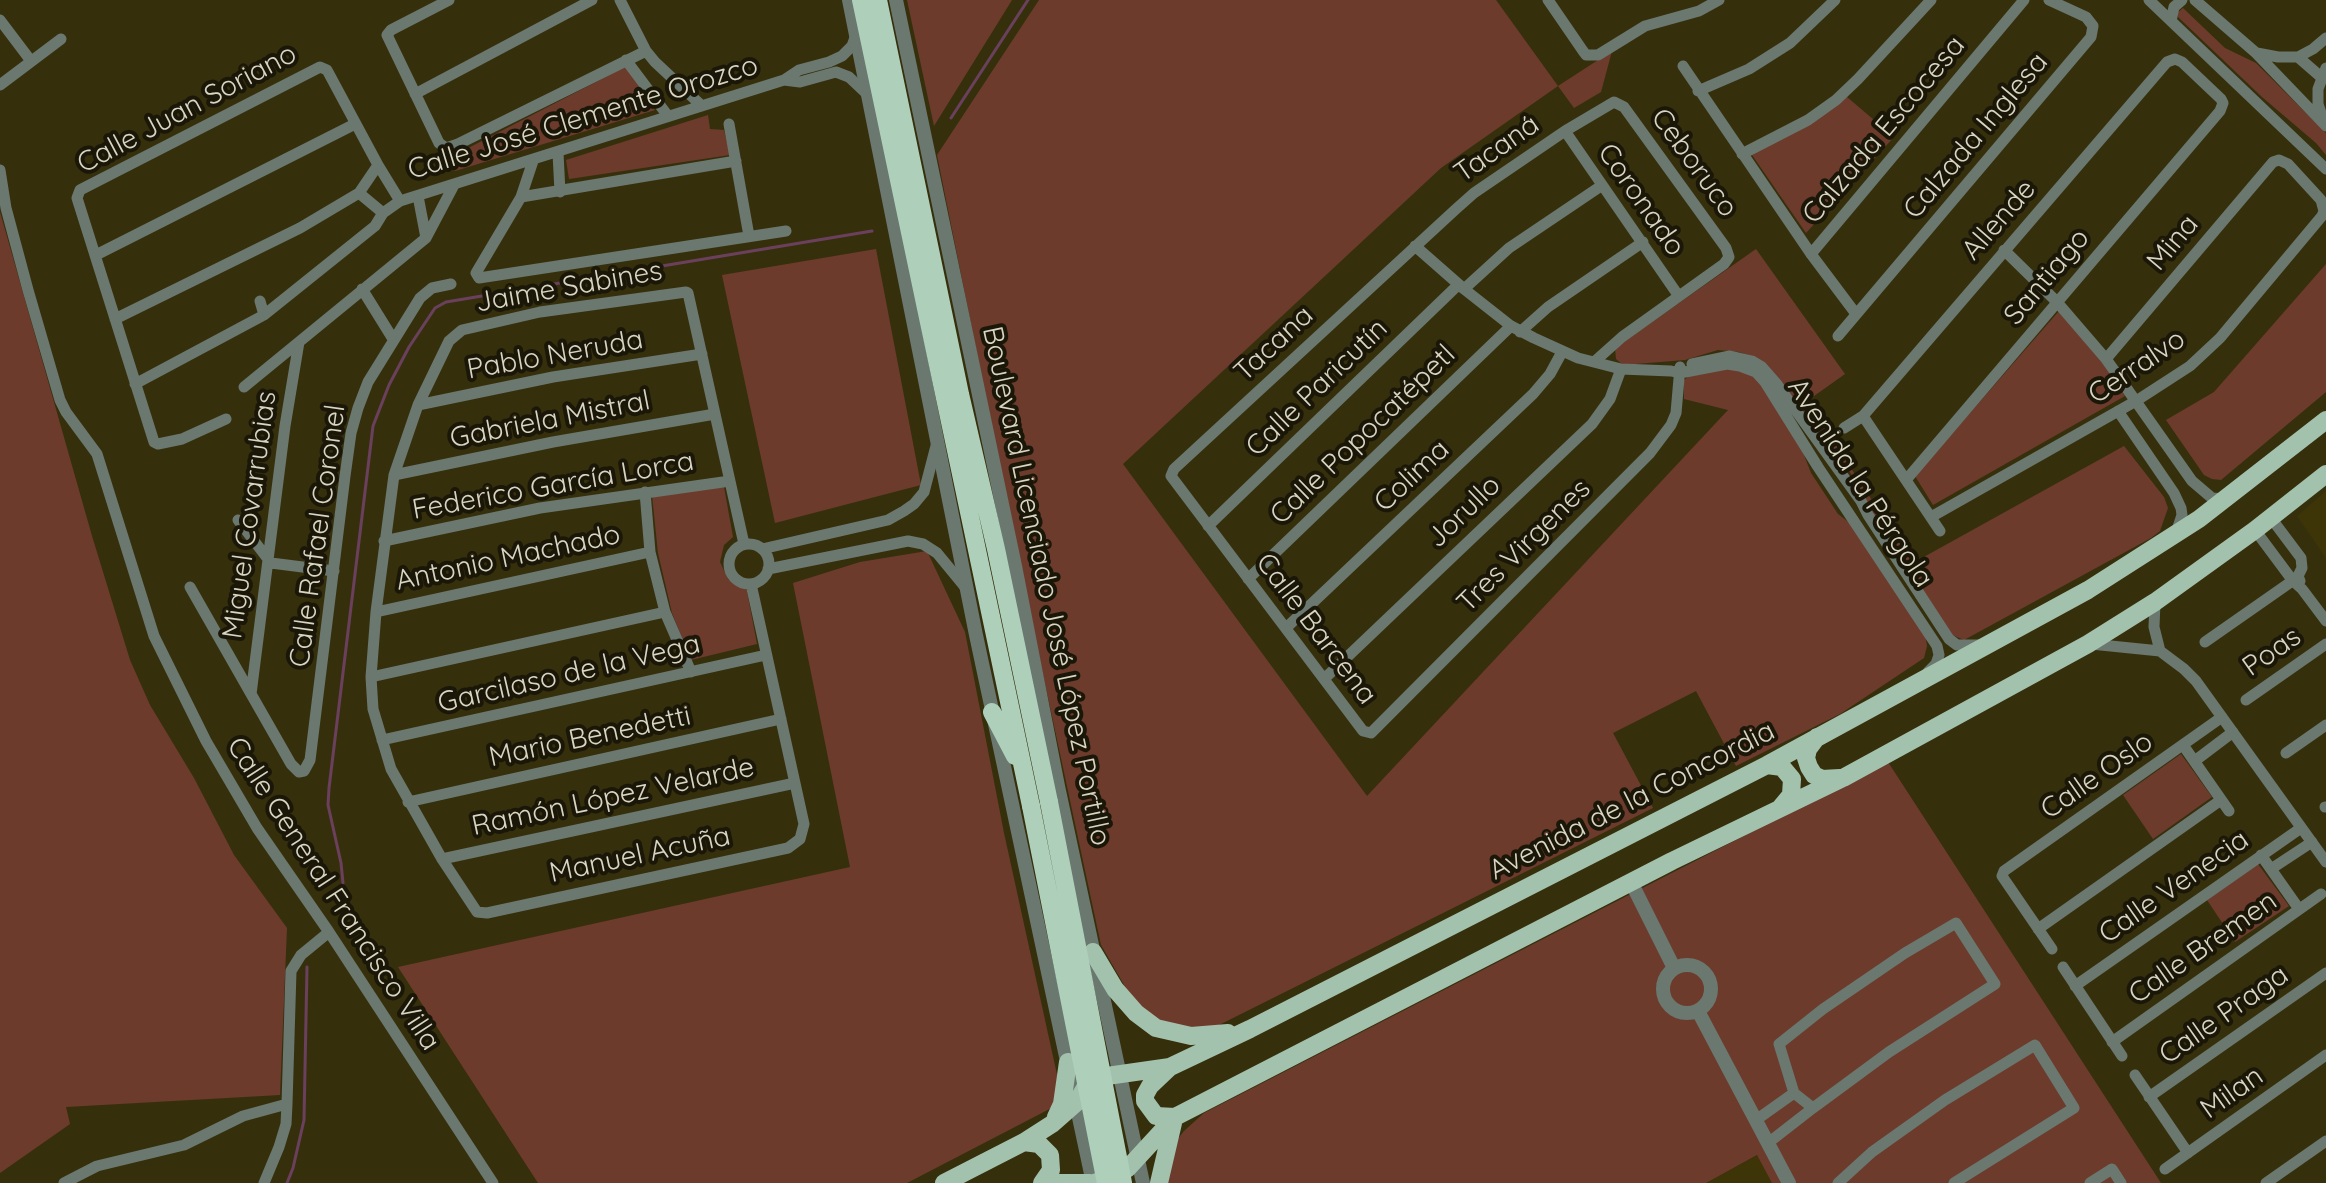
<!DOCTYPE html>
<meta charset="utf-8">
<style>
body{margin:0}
canvas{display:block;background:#362f0c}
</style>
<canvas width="2326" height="1183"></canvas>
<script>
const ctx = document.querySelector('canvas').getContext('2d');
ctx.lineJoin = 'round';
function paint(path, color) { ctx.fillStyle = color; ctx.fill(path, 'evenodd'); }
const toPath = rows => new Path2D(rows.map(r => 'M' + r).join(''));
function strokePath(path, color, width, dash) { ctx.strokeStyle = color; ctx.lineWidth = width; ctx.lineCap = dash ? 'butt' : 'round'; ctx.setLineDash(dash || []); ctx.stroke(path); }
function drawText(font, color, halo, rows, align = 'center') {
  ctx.font = font + ' Quicksand,sans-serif'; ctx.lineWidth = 8; ctx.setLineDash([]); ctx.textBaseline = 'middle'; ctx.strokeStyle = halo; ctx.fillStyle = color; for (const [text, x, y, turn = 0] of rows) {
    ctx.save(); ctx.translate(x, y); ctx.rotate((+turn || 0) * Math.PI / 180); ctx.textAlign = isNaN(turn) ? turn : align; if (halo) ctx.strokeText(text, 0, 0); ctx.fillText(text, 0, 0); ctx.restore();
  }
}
paint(toPath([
 [2326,491,2326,558,2297,516],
 [1758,1155,1772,1183,1706,1183]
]), '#3d3407');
paint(toPath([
 [907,0,1012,0,934,126],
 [1039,0,1496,0,1558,86,1612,51,1601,92,1574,108,1558,86,1441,168,1123,464,1367,796,1728,410,1684,399,1684,380,1689,376,1728,367,1752,374,1760,382,1799,442,1811,473,1838,514,1855,527,1925,633,1927,646,1924,658,1840,714,1736,766,1696,691,1613,733,1653,808,1217,1026,1192,1028,1171,1026,1152,1016,1131,997,1101,945,1019,562,937,155],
 [2183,8,2225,48,2256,63,2326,133,2326,155,2316,143,2262,97,2178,17,2177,13],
 [627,66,655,110,455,171,449,158],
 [1847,97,1894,137,1806,233,1752,155],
 [708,115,710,129,724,130,730,155,569,179,566,160],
 [0,212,92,536,130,660,150,705,194,778,234,855,287,928,280,1095,66,1107,70,1124,0,1173],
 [876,249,921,485,775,523,722,275],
 [1756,249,1845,374,1807,401,1913,563,2124,446,2164,497,2168,508,2160,531,2151,538,1964,640,1945,632,1867,509,1862,492,1843,461,1816,437,1755,357,1739,352,1718,350,1685,360,1623,365,1616,359,1615,348],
 [2326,264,2326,392,2221,480,2212,479,2204,475,2166,420,2214,392],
 [2059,311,2097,355,2125,396,1933,505,1915,476],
 [724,487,733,537,724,545,720,562,728,579,736,584,746,586,757,644,691,660,672,613,658,553,652,495],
 [927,551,965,632,1004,833,1063,1102,907,1183,538,1183,398,967,850,867,793,583,860,562],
 [2181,754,2212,797,2153,839,2123,795],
 [1888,762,2161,1183,1772,1183,1757,1155,1706,1183,1166,1183,1171,1148,1184,1131,1204,1113],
 [2258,864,2289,906,2235,942,2207,900]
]), '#6c3b2c');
strokePath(toPath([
 [951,118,1028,0],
 [343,883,341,863,328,805,329,788,373,426,389,385,409,347,435,308,446,302,872,231],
 [287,1183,293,1168,304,1120,307,967]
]), '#6a405c', 3);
strokePath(toPath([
 [449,0,391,30,387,35,439,143,446,148,458,144,646,51],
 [620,0,646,51,655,62,702,106],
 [1548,0,1583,51,1586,55,1598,55,1645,26,1699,11,1719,0],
 [2149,0,2326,169],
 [2195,0,2255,52,2326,126],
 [0,20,31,61],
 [2171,21,2174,7,2182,0],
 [2257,53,2278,57,2298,57,2313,49,2326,38],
 [2298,57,2321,77],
 [626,60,668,116],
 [1683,66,1811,254,1856,314],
 [784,80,800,82,836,72,849,77,867,94],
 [0,85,61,39],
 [1698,91,1749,69,1790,43,1835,0],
 [415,94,592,0],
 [2324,122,2318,104,2318,89,2326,68],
 [729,124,749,236],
 [1565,131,1678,295],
 [558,153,560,192],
 [1742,154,1808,120,1836,100,1858,79,1931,0],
 [533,161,521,197,476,273,479,278,786,231],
 [0,170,6,208,28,290,60,400,66,412,97,454,154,636,206,741,257,828,329,932,493,1183],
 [359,193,383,213],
 [418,196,426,238],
 [521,197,736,161],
 [1415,246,1464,289,1511,326,1534,338,1578,358,1621,369,1671,371,1680,373,1727,364,1740,366,1756,372,1765,382,1818,467,1937,646,1939,655,1936,664,1928,672],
 [2004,250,2057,302,2106,359,2192,481,2212,498,2226,499],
 [1811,254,2024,0],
 [96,255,355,124],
 [362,289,393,339],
 [1464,289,1509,248,1601,186],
 [264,315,375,226,383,213,400,201,784,80,799,70,829,62,842,56,852,46,856,35],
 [115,319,300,228,359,193,378,165],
 [1520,332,1548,307,1643,242],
 [1838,336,2091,37,2093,26,2086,17,2049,0],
 [1594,362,1622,337,1724,264,1729,257,1726,248,1624,107,1614,102,1565,131,1474,193,1456,209,1174,469,1171,476,1363,731,1371,733,1650,453,1671,425,1676,413,1680,367],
 [1692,364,1730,356,1752,361,1762,367,1776,383,1861,501,1868,515,1949,639,1957,645,1983,645],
 [135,384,264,315,260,301],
 [244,387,426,238,454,185],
 [418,405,553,377,702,354],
 [2118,411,2174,493,2181,508,2182,515,2177,530],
 [1863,416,1940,531],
 [226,419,182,439,158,444,154,442,77,198,80,190,320,67,327,70,378,165,400,201],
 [1844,428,1863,416,2167,62,2175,59,2182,62,2221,99,2223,103,2220,111,1906,480],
 [394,475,553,442,715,414],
 [645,492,650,552,665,612,691,672],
 [1931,517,2136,401,2190,366,2220,338,2322,216,2324,211,2321,200,2288,164,2279,160,2273,162,2106,359],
 [2271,518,2301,558,2302,568,2298,576,2300,581],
 [238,520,271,563,334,571],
 [1208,526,1458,285],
 [2255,530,2293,581,2302,589,2326,621],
 [384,541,540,508,730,481],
 [744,544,688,293,686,292,540,312,462,330,449,341,418,405,394,475,376,612,371,677,373,709,391,769,442,859,477,912,487,913,788,848,800,839,804,824,751,584],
 '729 564a20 20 0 1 1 40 0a20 20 0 1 1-40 0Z',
 [762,549,888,520,904,511,914,504,924,492,936,446],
 [768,569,908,541,923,544,937,553,965,587],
 [1248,579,1511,326],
 [190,587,291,764,299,772,304,771,310,760,345,476,351,433,358,408,368,382,420,298,432,288,451,284],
 [2155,602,2154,627,2160,651],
 [376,612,650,552],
 [1286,628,1533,394,1550,374,1562,352],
 [2205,642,2298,577],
 [2091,644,2160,651,2184,669,2196,681,2326,862],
 [371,677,665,612],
 [1324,679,1592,424,1610,399,1621,369],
 [251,694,285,426,299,342],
 [2246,700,2326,644],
 [382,740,766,655],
 [2183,745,2229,811],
 [2286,753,2326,725],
 [2196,760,2233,732],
 [408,802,781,719],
 [2325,807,2326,807],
 [2261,855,2299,909],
 [442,859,795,783],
 [2271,869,2312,842],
 [2038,929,2221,800],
 [2052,949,2002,876,2004,871,2222,717],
 [2063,967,2122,1056],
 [2075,986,2301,828],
 [2112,1042,2321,894],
 [2135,1075,2188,1153],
 [1794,1093,1779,1044,1823,1009,1905,953,1956,923,1995,984,1889,1052,1813,1108],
 [2149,1097,2326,973],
 [1756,1120,1794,1093,1813,1108,1768,1143],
 [2165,1169,2326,1055],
 [64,1183,97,1166,184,1145,243,1116,287,1104,291,971,301,955,329,932],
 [264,1183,279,1147,286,1124,287,1104],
 [1838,1183,1872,1152,1945,1100,2035,1045,2074,1108,1954,1183],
 [2090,1183,2112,1169,2121,1183],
 [2266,1183,2326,1141]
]), '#6a786f', 11);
strokePath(toPath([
 [849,0,976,635,1093,1183],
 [896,0,1015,566,1058,786,1143,1183],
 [1631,882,1674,968],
 '1663 989a24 24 0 1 1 48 0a24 24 0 1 1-48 0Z',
 [1698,1011,1789,1183]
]), '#6a786f', 14);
strokePath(toPath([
 [1817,737,1808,749,1806,758,1809,767,1814,775,1822,779,1840,778],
 [1767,765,1782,767,1792,779,1791,795,1781,807],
 [1093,952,1115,989,1136,1013,1156,1028,1191,1036,1228,1033],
 [1170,1067,1150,1086,1145,1095,1145,1101,1156,1116,1175,1117],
 [1056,1117,1062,1104,1068,1062],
 [1024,1142,1039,1144,1050,1155,1051,1170,1042,1183],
 [944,1183,1024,1142,1052,1124,1077,1102,1085,1088,1100,1077,1170,1067,1250,1029,1767,765,2088,590,2199,519,2326,420],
 [1044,1183,1090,1183],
 [1094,1183,1115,1176,1128,1168,1175,1117,1672,861,1843,778,2088,644,2155,602,2255,530,2326,474],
 [1159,1183,1173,1123]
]), '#a3c2ae', 18);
strokePath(toPath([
 [861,0,1031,806],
 [878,0,960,394,996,549,1049,802],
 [992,712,1015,756]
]), '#aed0ba', 18);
strokePath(toPath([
 [1049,802,1123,1183],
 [1031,806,1106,1183]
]), '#aed0ba', 18);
drawText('28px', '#d9d5c2', '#1a1709', [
 ["Calle Juan Soriano",187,109,-28],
 ["Calle José Clemente Orozco",583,118,-17],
 ["Calzada Escocesa",1884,130,-50],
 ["Calzada Inglesa",1976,136,-50],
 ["Tacaná",1497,149,-35],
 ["Ceboruco",1694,163,54],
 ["Coronado",1641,200,55],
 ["Allende",1999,220,-49],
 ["Mina",2173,243,-50],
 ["Santiago",2047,277,-50],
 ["Jaime Sabines",569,287,-10],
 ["Tacana",1274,344,-43],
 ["Pablo Neruda",555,355,-10],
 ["Cerralvo",2137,367,-34],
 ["Calle Paricutín",1317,388,-44],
 ["Gabriela Mistral",550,420,-11],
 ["Calle Popocatépetl",1363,435,-44],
 ["Colima",1412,476,-43],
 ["Avenida la Pérgola",1860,483,57],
 ["Federico García Lorca",553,486,-10],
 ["Jorullo",1464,512,-44],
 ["Miguel Covarrubias",250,515,-82],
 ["Calle Rafael Coronel",318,536,-82],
 ["Tres Virgenes",1524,546,-45],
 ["Antonio Machado",508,558,-12],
 ["Boulevard Licenciado José López Portillo",1046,586,78],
 ["Calle Barcena",1316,629,53],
 ["Poas",2272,652,-35],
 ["Garcilaso de la Vega",569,674,-13],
 ["Mario Benedetti",590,737,-12],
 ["Calle Oslo",2097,776,-35],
 ["Ramón López Velarde",613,797,-12],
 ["Avenida de la Concordia",1632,801,-27],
 ["Manuel Acuña",640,855,-12],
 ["Calle Venecia",2174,887,-35],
 ["Calle General Francisco Villa",333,894,57],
 ["Calle Bremen",2203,948,-35],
 ["Calle Praga",2224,1015,-35],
 ["Milan",2232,1093,-35]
]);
</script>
